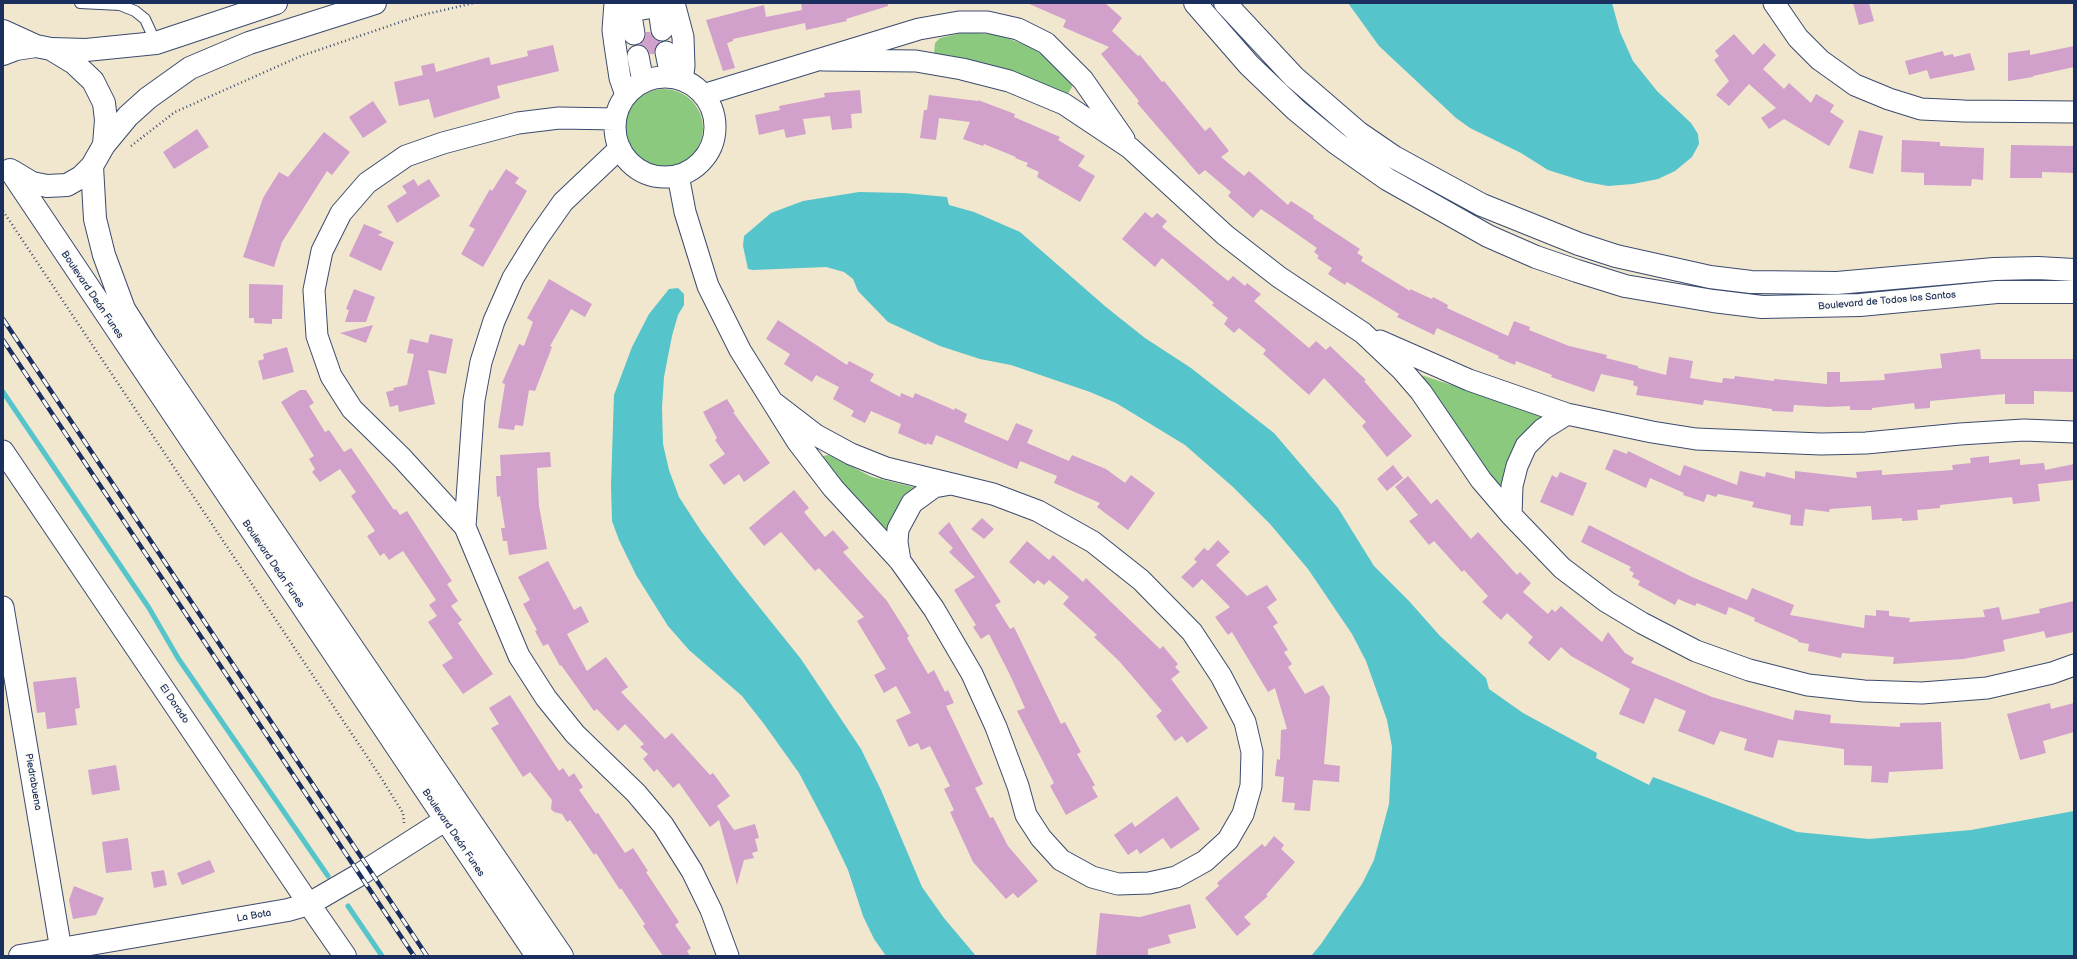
<!DOCTYPE html>
<meta charset="utf-8">
<style>
body{margin:0}
#map{position:relative;width:2077px;height:959px;overflow:hidden;background:#f1e7ce;font-family:"Balsamiq Sans",sans-serif}
canvas{display:block}
.frame{position:absolute;inset:0;border:4px solid #1b2f5e;pointer-events:none}
</style>
<div id="map">
<canvas width="2077" height="959"></canvas>
<div class="frame"></div>
</div>
<script>
const ctx = document.querySelector('canvas').getContext('2d');
ctx.lineJoin = 'round';
function paint(path, color) { ctx.fillStyle = color; ctx.fill(path, 'evenodd'); }
const toPath = rows => new Path2D(rows.map(r => 'M' + r).join(''));
function strokePath(path, color, width, dash) { ctx.strokeStyle = color; ctx.lineWidth = width; ctx.lineCap = dash ? 'butt' : 'round'; ctx.setLineDash(dash || []); ctx.stroke(path); }
function drawText(font, color, halo, rows, align = 'center') {
  ctx.font = font + ' "Balsamiq Sans",sans-serif'; ctx.lineWidth = 4; ctx.setLineDash([]); ctx.textBaseline = 'middle'; ctx.strokeStyle = halo; ctx.fillStyle = color; for (const [text, x, y, turn = 0] of rows) {
    ctx.save(); ctx.translate(x, y); ctx.rotate((+turn || 0) * Math.PI / 180); ctx.textAlign = isNaN(turn) ? turn : align; if (halo) ctx.strokeText(text, 0, 0); ctx.fillText(text, 0, 0); ctx.restore();
  }
}
paint(toPath([
 [966,32,999,35,1031,47,1058,66,1071,79,1072,87,1067,95,934,54,935,43,940,38],
 '625 128a39 39 0 1 1 78 0a39 39 0 1 1-78 0Z',
 [1415,373,1543,415,1545,422,1505,490,1495,491],
 [829,455,872,477,917,488,888,536,822,461,823,456]
]), '#8bc97f');
paint(toPath([
 [1348,3,1612,3,1620,32,1633,61,1657,91,1691,123,1698,134,1699,144,1692,157,1675,171,1658,179,1633,184,1608,186,1586,182,1548,170,1521,153,1470,128,1456,118,1379,46],
 [859,192,904,193,947,197,949,205,974,212,1020,232,1106,307,1145,338,1191,368,1274,433,1338,508,1374,566,1409,601,1440,636,1486,678,1489,689,1523,713,1597,753,1596,758,1649,785,1653,777,1797,832,1869,839,1971,830,2074,811,2074,956,1311,956,1321,944,1362,884,1374,860,1389,804,1392,747,1387,720,1366,661,1352,634,1308,569,1270,524,1233,487,1185,445,1116,403,1090,392,1011,365,980,359,940,346,888,322,858,291,853,279,844,272,826,267,753,270,748,269,743,246,744,236,771,213,803,201],
 [678,288,684,294,684,305,678,315,672,336,664,377,662,408,663,444,669,470,679,497,701,531,736,578,801,659,861,749,881,790,922,887,944,918,976,956,886,956,874,939,863,916,848,870,829,830,799,773,764,724,742,696,689,650,668,626,636,575,619,540,612,521,611,485,614,395,632,347,649,314,669,289]
]), '#56c4cb');
strokePath(toPath([
 [3,392,149,608,178,658,328,876],
 [348,906,382,956]
]), '#56c4cb', 5);
paint(toPath([
 [801,3,888,3,888,6,846,19,847,21,806,30,805,23,733,39,733,41,727,43,735,68,723,71,706,20,764,5,766,17,802,10],
 [1027,3,1105,3,1122,18,1112,31,1138,56,1140,55,1162,82,1164,81,1205,131,1210,127,1229,151,1221,157,1244,176,1249,171,1288,205,1291,201,1314,216,1313,218,1360,249,1357,253,1363,257,1361,261,1410,291,1410,289,1432,299,1433,297,1448,305,1447,308,1508,336,1514,321,1530,327,1529,330,1569,346,1607,355,1606,358,1638,366,1638,368,1666,375,1669,357,1693,361,1690,378,1722,383,1723,378,1734,379,1735,376,1774,381,1774,379,1827,384,1827,372,1840,372,1840,382,1885,380,1884,374,1942,368,1940,354,1980,349,1981,359,2074,359,2074,392,2034,391,2034,404,2005,404,2005,394,1930,401,1930,408,1915,409,1914,403,1872,408,1872,410,1850,410,1850,406,1828,407,1794,405,1793,412,1772,411,1772,409,1704,400,1703,405,1636,395,1638,387,1633,385,1634,381,1601,374,1594,392,1551,377,1552,375,1516,361,1515,365,1498,358,1499,356,1437,328,1434,335,1397,317,1399,314,1347,282,1345,285,1328,274,1332,268,1317,258,1319,256,1314,252,1317,248,1261,209,1253,218,1228,196,1231,192,1205,170,1199,175,1137,103,1139,101,1101,54,1109,47,1063,27,1066,20],
 [1853,3,1869,3,1874,21,1859,25],
 [646,32,650,32,653,38,661,42,655,48,654,54,650,54,647,48,639,44,645,39],
 [1734,34,1753,55,1764,43,1776,55,1763,69,1784,89,1789,83,1811,103,1816,94,1834,105,1830,112,1844,121,1829,146,1784,119,1769,129,1761,118,1776,108,1749,84,1729,106,1716,95,1729,81,1714,60,1719,56,1715,51],
 [553,45,559,71,497,86,500,98,434,118,429,99,399,106,394,82,423,75,421,66,434,63,436,72,489,57,491,65,528,56,527,51],
 [2074,46,2074,67,2033,76,2033,77,2008,81,2008,53,2030,50,2030,55],
 [1943,51,1944,56,1953,54,1954,57,1970,53,1975,70,1930,79,1927,70,1909,75,1905,61],
 [860,90,862,113,851,114,852,128,832,130,830,116,803,119,806,134,786,138,784,129,759,135,755,115,780,110,779,106,825,97,824,93],
 [929,95,978,101,978,100,1015,114,1014,117,1060,137,1058,140,1085,156,1078,166,1095,176,1080,202,1037,177,1039,172,1026,166,1028,163,1015,158,1016,157,984,144,983,146,963,139,970,122,939,118,936,140,920,138,924,110,927,110],
 [373,101,387,122,363,138,349,117],
 [197,129,209,147,174,169,163,152],
 [1859,130,1883,136,1873,174,1849,168],
 [324,132,350,152,332,175,327,171,282,242,274,267,243,257,263,198,279,172,288,177],
 [1902,140,1940,142,1940,146,1984,148,1983,180,1972,179,1971,186,1924,185,1924,173,1901,172],
 [2011,145,2074,146,2074,173,2042,172,2042,178,2010,178],
 [506,169,519,178,515,183,527,191,483,267,461,254,475,229,469,226,490,189,492,191],
 [414,179,418,186,429,179,440,196,397,223,387,206,407,193,402,186],
 [1145,212,1152,218,1157,213,1167,221,1162,227,1228,281,1233,276,1245,286,1247,283,1261,294,1254,301,1309,348,1316,341,1326,350,1330,346,1366,380,1364,381,1412,436,1387,457,1362,426,1366,422,1324,378,1309,395,1263,354,1266,350,1239,328,1234,333,1224,324,1228,318,1212,305,1214,303,1162,258,1155,267,1122,239],
 [364,224,383,232,378,235,394,242,381,271,349,256],
 [549,279,592,304,585,317,571,309,550,346,552,347,535,391,529,390,523,426,515,425,514,430,498,428,505,384,502,383,519,344,524,346,533,322,527,318],
 [249,284,283,285,282,319,272,319,272,324,254,323,254,318,249,318],
 [354,289,375,297,366,322,345,322,349,310,346,309],
 [778,320,847,365,849,361,874,374,870,381,900,397,901,393,913,398,915,393,954,410,955,408,967,414,964,422,1008,441,1016,423,1033,430,1027,443,1069,461,1072,455,1106,469,1125,483,1131,475,1155,493,1128,530,1097,507,1100,503,1054,483,1057,476,1020,461,1017,469,936,435,932,445,927,443,926,445,898,433,901,424,871,411,865,423,851,416,854,411,833,399,839,387,816,375,812,382,784,364,790,354,766,339],
 [373,325,366,343,340,333],
 [430,334,453,339,446,374,428,370,435,404,399,412,398,405,390,407,386,392,394,390,393,388,407,385,414,354,407,353,410,339,428,343],
 [287,347,294,372,263,380,258,361,264,359,263,354],
 [300,390,306,390,314,403,309,406,325,432,329,430,344,452,351,448,394,510,396,509,400,515,407,511,452,581,447,584,458,601,451,606,462,620,458,623,493,674,463,694,442,665,453,658,428,622,437,616,429,605,436,600,403,551,389,560,384,553,380,556,367,536,375,531,351,496,356,492,340,469,320,482,312,472,315,469,309,459,314,456,281,402],
 [727,399,735,412,733,412,770,463,744,482,739,474,724,485,709,465,725,454,715,440,717,438,703,412],
 [1614,449,1627,454,1628,451,1680,476,1684,465,1737,485,1740,471,1765,477,1766,472,1795,479,1795,471,1857,478,1856,472,1882,470,1882,475,1953,470,1952,465,1971,463,1970,458,1989,456,1989,463,2020,459,2020,465,2044,463,2045,470,2074,464,2074,480,2038,484,2040,501,2013,504,2012,497,1940,505,1940,508,1917,510,1918,520,1902,521,1902,518,1872,520,1871,506,1830,509,1829,512,1805,509,1803,526,1790,525,1791,515,1752,507,1754,502,1718,494,1716,497,1707,494,1704,502,1683,495,1684,493,1650,478,1646,488,1605,469],
 [550,452,551,467,537,468,539,506,547,549,509,555,507,541,503,541,501,528,505,528,500,496,497,497,496,476,501,476,500,455],
 [1393,465,1403,478,1387,491,1377,479],
 [1560,472,1587,483,1573,516,1540,502,1552,475,1557,478],
 [1408,476,1431,504,1437,499,1471,539,1478,532,1517,575,1520,572,1531,583,1523,592,1548,614,1552,609,1555,612,1561,606,1602,642,1608,632,1625,653,1634,658,1631,663,1712,697,1793,720,1795,710,1831,715,1830,723,1900,727,1900,723,1941,722,1943,769,1889,772,1888,783,1871,782,1872,766,1844,765,1844,749,1778,740,1773,758,1744,750,1747,739,1720,731,1714,745,1678,731,1686,711,1655,698,1644,724,1619,714,1630,689,1571,656,1561,647,1549,661,1528,643,1533,637,1507,613,1501,620,1482,602,1488,596,1464,570,1462,572,1434,541,1429,545,1409,521,1418,515,1395,487],
 [794,490,809,508,804,512,825,537,833,530,849,548,843,552,887,601,909,636,907,638,928,674,934,670,945,692,948,690,954,703,946,706,983,784,975,788,990,818,993,817,1008,846,1038,881,1018,898,1013,893,1006,899,973,862,950,812,954,810,944,789,950,786,930,746,921,750,918,743,909,747,896,720,911,713,896,686,884,693,874,675,886,669,857,621,864,617,819,568,815,571,781,532,764,546,749,528],
 [982,518,994,529,984,539,971,529],
 [949,522,1001,602,995,605,1010,629,1014,627,1061,724,1065,722,1081,752,1077,754,1095,785,1092,787,1098,797,1066,815,1050,786,1054,783,1017,711,1025,708,1010,675,989,634,981,639,973,627,976,625,954,590,975,577,949,552,953,548,938,533],
 [1589,525,1692,577,1747,600,1752,588,1794,605,1790,615,1864,628,1865,615,1876,616,1876,610,1889,611,1889,616,1910,618,1909,622,1985,617,1983,610,1999,607,2002,620,2040,613,2039,609,2074,601,2074,632,2046,638,2044,631,2003,640,2005,651,1963,659,1893,664,1894,657,1842,653,1841,658,1808,651,1809,644,1798,642,1798,640,1754,621,1755,618,1729,607,1726,615,1697,603,1695,606,1678,599,1675,605,1638,585,1640,581,1632,577,1634,573,1629,570,1631,567,1581,542],
 [1218,540,1230,552,1216,565,1247,596,1267,585,1277,600,1267,607,1278,623,1273,626,1288,650,1284,652,1292,664,1288,667,1305,694,1323,685,1330,697,1324,764,1340,766,1339,782,1313,780,1310,811,1294,810,1295,803,1282,802,1284,777,1275,776,1277,759,1280,760,1281,730,1287,729,1275,688,1268,692,1232,632,1228,635,1215,617,1230,607,1202,579,1193,588,1181,577,1197,562,1194,559,1204,548,1208,551],
 [1027,541,1049,560,1053,555,1083,582,1086,578,1160,649,1163,646,1178,664,1175,667,1180,672,1171,679,1208,728,1187,743,1182,736,1175,741,1156,716,1162,711,1119,661,1094,637,1097,635,1063,604,1069,597,1049,580,1044,585,1038,580,1034,584,1009,562],
 [548,561,574,610,581,606,589,622,567,634,587,671,606,657,628,687,621,692,665,739,672,733,710,775,713,773,730,796,717,806,734,830,755,824,759,838,755,839,758,851,752,853,754,858,744,860,737,885,719,820,710,827,679,783,673,788,657,769,654,772,643,759,648,754,640,747,644,744,625,724,618,731,597,709,594,711,561,665,560,666,548,644,543,646,535,631,537,630,523,604,530,600,518,577],
 [76,677,80,708,75,709,77,725,47,729,45,712,37,713,33,682],
 [510,695,559,771,563,768,569,777,574,773,583,787,579,790,596,814,598,813,625,853,633,848,648,871,646,872,679,922,675,925,691,948,687,951,690,956,663,956,643,926,645,924,621,888,620,890,596,853,594,855,570,820,567,822,562,814,554,812,551,809,552,800,530,772,523,777,491,728,499,724,489,708],
 [2050,703,2051,709,2074,703,2074,732,2043,741,2046,753,2020,760,2007,714],
 [116,765,120,790,92,795,88,770],
 [1177,796,1200,829,1171,849,1163,838,1140,854,1137,849,1128,855,1114,835,1132,822,1135,827],
 [1274,836,1284,845,1281,849,1295,862,1266,895,1268,896,1244,917,1251,924,1237,936,1205,898,1219,886,1217,883,1262,844,1265,847],
 [128,838,132,870,106,873,102,842],
 [210,860,215,872,182,885,177,873],
 [164,870,167,885,154,888,151,872],
 [74,886,104,898,96,915,73,919,69,900],
 [1190,904,1196,928,1168,935,1171,943,1148,949,1148,956,1096,956,1100,913,1140,917]
]), '#d1a0cb');
const lane = toPath([
 [80,3,120,5,135,11,145,19,156,43]
]);
const street = toPath([
 [615,3,613,30,615,45,620,78,626,95],
 [629,3,634,34],
 [658,3,662,30],
 [674,3,683,37,684,66,682,80],
 [1774,3,1798,38,1820,60,1855,85,1889,99,1921,109,1964,111,2074,112],
 [631,11,659,6],
 [666,52,671,77],
 [638,56,643,82],
 [823,60,916,61,962,69,1009,81,1064,104,1130,148,1225,235,1279,277,1363,333,1402,370,1421,392,1481,480,1511,515,1562,568,1607,602,1642,623,1696,651,1749,670,1808,685,1864,691,1922,693,1987,688,2052,673,2074,665],
 '615 127a50 50 0 1 1 100 0a50 50 0 1 1-100 0Z',
 [703,95,919,29,959,22,987,22,1018,29,1046,43,1083,80,1124,139],
 [620,148,563,202,537,239,513,278,494,321,481,362,474,400,465,527,519,656,546,698,575,734,636,793,663,825,692,871,711,910,728,956],
 [678,175,685,212,708,286,740,350,797,441,833,488,900,561,934,609,972,674,996,727,1018,786,1026,815,1041,838,1061,860,1092,877,1118,884,1149,883,1176,877,1205,861,1228,840,1243,814,1251,786,1252,752,1245,722,1221,676,1192,632,1141,580,1093,542,1038,511,993,494,886,468,851,454,816,435,773,402],
 [1380,341,1469,380,1567,414,1652,432,1696,439,1821,444,1866,443,1960,434,2024,430,2074,432],
 [3,451,309,904],
 [1511,515,1512,486,1517,466,1526,446,1543,429,1567,414],
 [465,527,402,458,352,409,331,376,317,336,314,290,322,251,341,213,367,183,406,156,443,143,518,123,559,118,615,119],
 [900,561,897,542,898,529,912,503,934,487,951,484],
 [3,607,62,956]
]);
const secondary = toPath([
 [1195,3,1249,65,1296,110,1336,143,1387,179,1488,236,1536,257,1577,271,1625,286,1713,301,1762,307,1860,305,1997,292,2074,292],
 [1225,3,1294,77,1359,133,1394,157,1482,205,1579,244,1616,256,1710,277,1751,282,1837,283,1994,269,2038,268,2074,270],
 [3,31,36,46],
 [52,49,86,50,156,43,276,3],
 [3,54,16,49,36,46,51,49,74,63,93,81,104,103,106,120,104,145,92,166,81,177,67,185,47,186,32,183,12,171],
 [104,145,128,116,148,98,190,68,249,43,375,3],
 [92,166,95,219,104,255,124,309,146,344,562,956],
 [10,170,537,956],
 [309,904,345,956],
 [20,956,288,910,309,904,359,875,456,813]
]);
strokePath(lane, '#3b4b6f', 12);
strokePath(street, '#3b4b6f', 23);
strokePath(secondary, '#3b4b6f', 24);
strokePath(toPath([
 [131,146,175,112,301,56,418,16,474,3],
 [3,211,380,776,403,813,404,823]
]), '#3b4b6f', 2.5, [1, 3]);
strokePath(lane, '#fff', 10);
strokePath(street, '#fff', 21);
strokePath(secondary, '#fff', 22);
const rail = toPath([
 [3,319,427,956],
 [3,340,414,956]
]);
strokePath(rail, '#1b2f5e', 4.5);
strokePath(rail, '#fdfcf7', 3, [9]);
drawText('10px', '#1b2f5e', '#fdfcf7', [
 ["Boulevard Deán Funes",92,295,56],
 ["Boulevard de Todos los Santos",1887,301,-5],
 ["Boulevard Deán Funes",273,564,56],
 ["El Dorado",174,704,56],
 ["Piedrabuena",33,782,80],
 ["Boulevard Deán Funes",453,833,56],
 ["La Bota",254,916,-10]
]);
</script>
